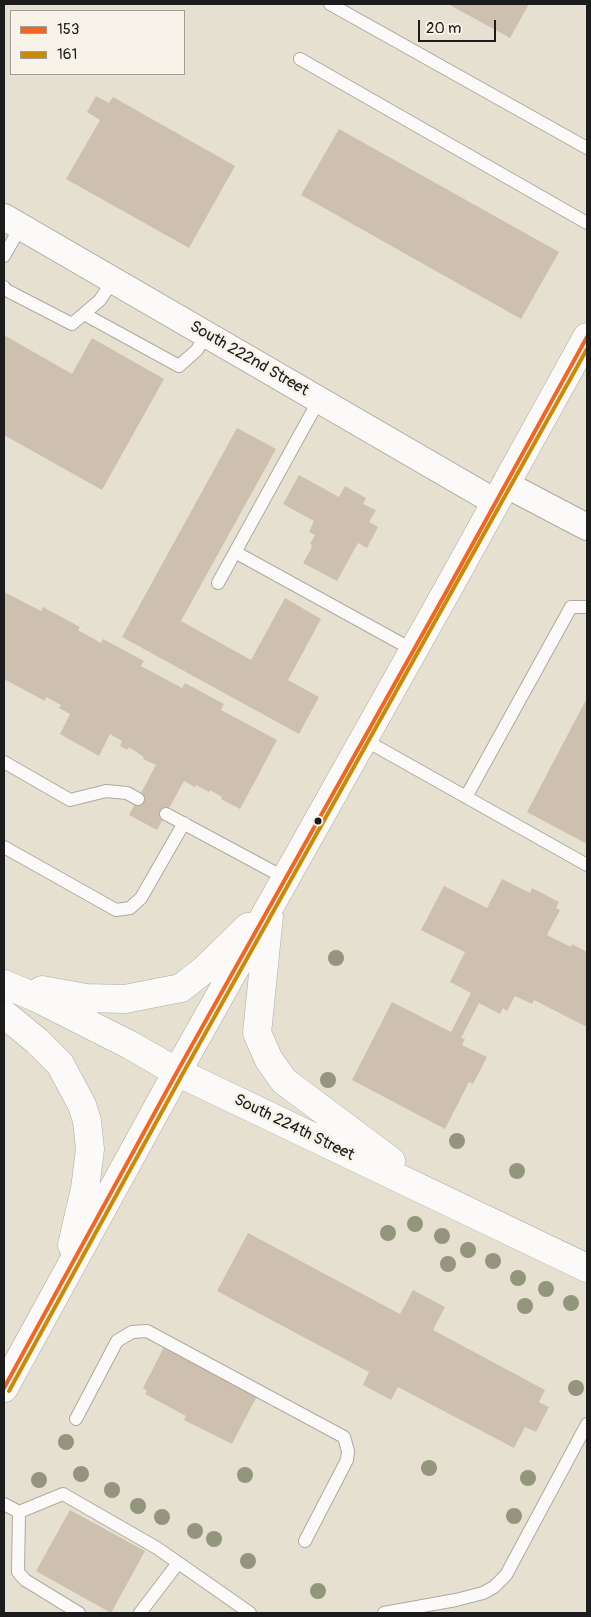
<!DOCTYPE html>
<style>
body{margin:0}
#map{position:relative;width:591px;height:1617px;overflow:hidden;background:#e6e0d1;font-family:Pangolin,sans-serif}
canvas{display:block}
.frame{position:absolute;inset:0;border:5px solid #1c1c1c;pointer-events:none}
.legend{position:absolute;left:10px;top:10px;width:175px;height:65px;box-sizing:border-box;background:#f7f3e8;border:1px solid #9f9d96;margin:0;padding:6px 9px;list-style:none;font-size:15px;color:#1c1c1c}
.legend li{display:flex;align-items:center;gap:10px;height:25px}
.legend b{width:25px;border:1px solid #9f9d96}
.scale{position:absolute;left:418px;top:20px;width:78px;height:22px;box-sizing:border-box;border:2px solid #1c1c1c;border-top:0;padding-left:6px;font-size:15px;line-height:18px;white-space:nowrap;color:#1c1c1c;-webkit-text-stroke:4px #f7f3e8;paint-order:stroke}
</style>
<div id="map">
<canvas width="591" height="1617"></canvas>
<div class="frame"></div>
<ul class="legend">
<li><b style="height:6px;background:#f26522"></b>153</li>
<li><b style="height:6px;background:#cb8a06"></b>161</li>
</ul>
<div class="scale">20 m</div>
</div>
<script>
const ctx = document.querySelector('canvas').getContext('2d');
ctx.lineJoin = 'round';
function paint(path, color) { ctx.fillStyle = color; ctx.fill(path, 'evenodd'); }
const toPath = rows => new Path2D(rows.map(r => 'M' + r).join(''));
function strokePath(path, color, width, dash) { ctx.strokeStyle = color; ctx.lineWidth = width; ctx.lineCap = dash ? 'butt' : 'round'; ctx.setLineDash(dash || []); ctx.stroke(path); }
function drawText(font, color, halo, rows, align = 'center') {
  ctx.font = font + ' Pangolin,sans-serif'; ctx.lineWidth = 5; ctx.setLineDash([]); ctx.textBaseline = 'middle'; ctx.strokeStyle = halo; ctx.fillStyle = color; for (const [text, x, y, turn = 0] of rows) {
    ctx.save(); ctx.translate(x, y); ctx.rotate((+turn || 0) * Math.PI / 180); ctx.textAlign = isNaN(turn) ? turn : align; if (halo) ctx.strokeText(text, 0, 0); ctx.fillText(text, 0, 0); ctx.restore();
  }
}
paint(toPath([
 [448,4,529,4,510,38],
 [96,96,109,103,113,97,235,166,189,248,66,179,100,120,87,112],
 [339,129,559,252,521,319,301,195],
 [4,335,72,374,92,338,164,379,102,490,4,435],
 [237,428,276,449,181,621,251,660,285,598,321,619,288,680,319,697,299,734,122,637],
 [299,475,339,497,345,486,366,498,363,504,376,510,369,522,378,527,367,548,358,543,337,581,303,563,311,549,312,545,310,544,315,535,309,532,314,521,283,504],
 [4,592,41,611,43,607,80,627,78,630,101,643,103,639,144,661,141,666,182,688,185,683,224,704,221,710,277,740,240,809,221,799,222,797,210,790,209,792,196,785,195,787,184,781,157,830,129,815,156,765,143,759,144,757,129,747,127,750,120,746,122,741,110,734,99,756,60,734,70,714,59,708,61,705,46,697,45,701,4,679],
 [587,698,587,844,527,812],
 [502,879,530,893,532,888,559,902,556,908,560,910,547,935,571,947,572,944,587,952,587,1027,534,1000,532,1004,515,996,507,1011,503,1008,500,1014,479,1003,461,1038,465,1039,462,1045,487,1057,473,1084,469,1082,445,1129,352,1080,392,1002,451,1032,471,993,450,982,465,952,421,930,444,886,487,908],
 [248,1233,400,1314,413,1290,445,1307,433,1330,545,1390,539,1402,549,1407,536,1432,525,1427,514,1448,398,1387,391,1400,363,1385,369,1372,217,1291],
 [164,1347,257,1396,232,1444,184,1420,186,1416,145,1394,147,1391,143,1388],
 [70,1510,145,1551,111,1613,36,1571]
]), '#cec0ae');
const lane = toPath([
 [330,4,587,148],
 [300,59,587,223],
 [4,256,21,226],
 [4,287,6,290,72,324,100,300,113,280],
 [84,314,179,366,197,350,206,334],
 [235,552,413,650],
 [218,583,319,400],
 [363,739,587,865],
 [4,762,70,800,106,791,127,793,138,799],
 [466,797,571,607,587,607],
 [166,814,285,878],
 [4,847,116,910,130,908,141,898,184,823],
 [76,1419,117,1341,132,1332,147,1331,344,1437,348,1451,347,1460,305,1541],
 [4,1504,19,1512,63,1494,157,1548,250,1613],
 [19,1512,18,1572,25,1580,79,1613],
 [140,1613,178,1563],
 [384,1613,456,1600,483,1593,494,1587,506,1575,587,1424]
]);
const street = toPath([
 [4,217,495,502],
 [505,484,587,527]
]);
const secondary = toPath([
 [269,916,257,1033,269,1060,284,1081,391,1161],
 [4,984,37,998,130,1045,177,1072,587,1268],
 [42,990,86,998,125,999,181,988,205,969,248,927],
 [4,1014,37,1041,60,1064,82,1105,87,1121,90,1149,85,1189,72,1245],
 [4,1388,177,1072,449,587,587,337]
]);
strokePath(lane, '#aeaaa0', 14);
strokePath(street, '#aeaaa0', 28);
strokePath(secondary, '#aeaaa0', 29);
strokePath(lane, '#fbfaf8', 12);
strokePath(street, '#fbfaf8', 26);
strokePath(secondary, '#fbfaf8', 28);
strokePath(toPath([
 [4,1388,177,1072,449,587,587,337]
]), '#f26522', 4);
strokePath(toPath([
 [9,1391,182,1075,587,349]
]), '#cb8a06', 4);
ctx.fillStyle = '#93957d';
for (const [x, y] of [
 [336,958],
 [328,1080],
 [457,1141],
 [517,1171],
 [415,1224],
 [388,1233],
 [442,1236],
 [468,1250],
 [493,1261],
 [448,1264],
 [518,1278],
 [546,1289],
 [571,1303],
 [525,1306],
 [576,1388],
 [66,1442],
 [429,1468],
 [81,1474],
 [245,1475],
 [528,1478],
 [39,1480],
 [112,1490],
 [138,1506],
 [514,1516],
 [162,1517],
 [195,1531],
 [214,1539],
 [248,1561],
 [318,1591]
]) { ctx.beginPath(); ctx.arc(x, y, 8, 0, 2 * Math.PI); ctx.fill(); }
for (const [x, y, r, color] of [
 [318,821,4.5,"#1c1c1c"]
]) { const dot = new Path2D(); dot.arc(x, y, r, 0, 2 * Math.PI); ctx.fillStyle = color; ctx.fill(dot); strokePath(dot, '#f7f3e8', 2); }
drawText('16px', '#1c1c1c', '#f7f3e8', [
 ["South 222nd Street",249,359,30],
 ["South 224th Street",294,1128,26]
]);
</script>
